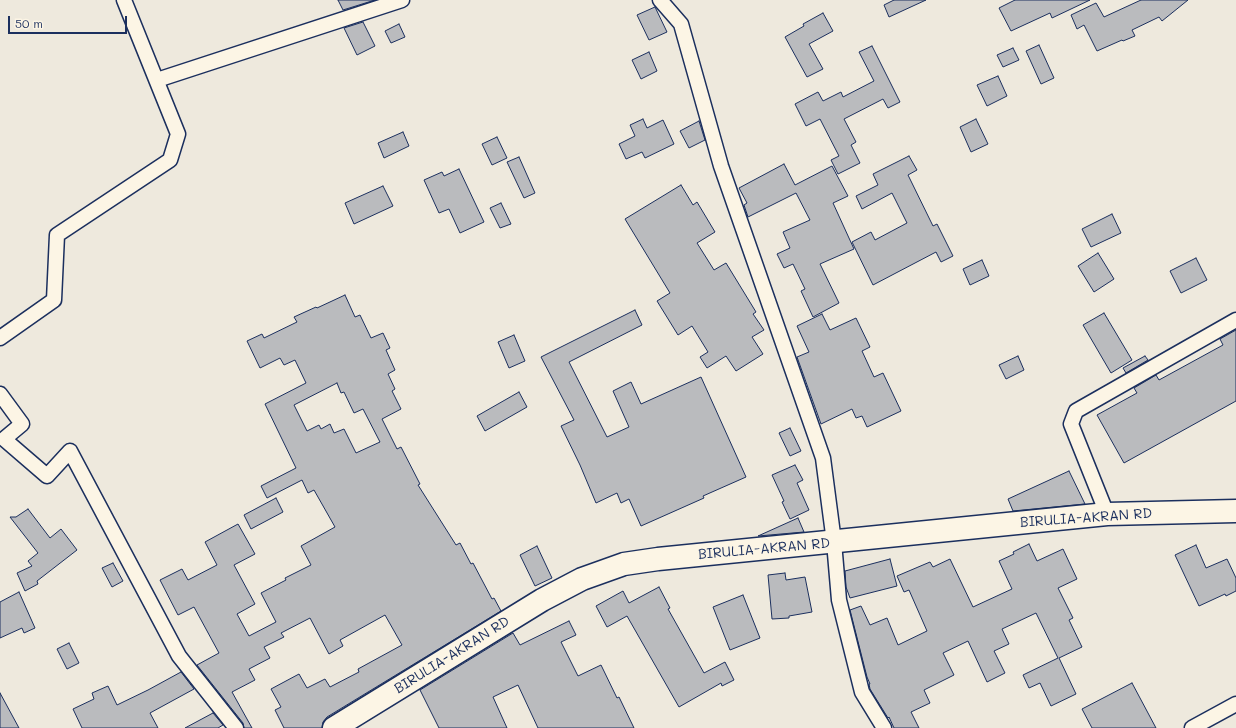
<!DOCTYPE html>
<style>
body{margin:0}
#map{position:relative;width:1236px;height:728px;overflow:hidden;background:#eee9dd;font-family:Mali,sans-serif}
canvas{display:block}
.scale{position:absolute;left:8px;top:16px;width:119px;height:18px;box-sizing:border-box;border:2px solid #1b2f5e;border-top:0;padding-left:5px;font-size:12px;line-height:14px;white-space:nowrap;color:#1b2f5e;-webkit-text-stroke:3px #fcf5e5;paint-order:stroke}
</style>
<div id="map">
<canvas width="1236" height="728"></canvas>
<div class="scale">50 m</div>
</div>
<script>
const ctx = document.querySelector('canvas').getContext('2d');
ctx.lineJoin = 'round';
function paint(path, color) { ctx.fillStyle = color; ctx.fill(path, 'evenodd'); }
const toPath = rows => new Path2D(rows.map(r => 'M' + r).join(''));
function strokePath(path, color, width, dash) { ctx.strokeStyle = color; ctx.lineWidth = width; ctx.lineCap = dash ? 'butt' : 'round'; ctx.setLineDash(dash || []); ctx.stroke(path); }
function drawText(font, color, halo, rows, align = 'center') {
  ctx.font = font + ' Mali,sans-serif'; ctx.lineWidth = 3.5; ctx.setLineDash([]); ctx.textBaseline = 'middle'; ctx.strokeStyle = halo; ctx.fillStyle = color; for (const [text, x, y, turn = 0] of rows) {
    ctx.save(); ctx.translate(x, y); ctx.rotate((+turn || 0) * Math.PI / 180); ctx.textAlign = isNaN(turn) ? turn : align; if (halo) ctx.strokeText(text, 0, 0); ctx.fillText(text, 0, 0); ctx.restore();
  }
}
const building = toPath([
 [338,0,375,0,343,10,338,0],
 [894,0,926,0,889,17,884,5,894,0],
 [1015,0,1090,0,1052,18,1050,13,1011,31,999,8,1015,0],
 [1141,0,1188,0,1162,21,1159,17,1132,30,1135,36,1123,41,1122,40,1097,51,1084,25,1077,29,1071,15,1096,3,1104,17,1141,0],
 [655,7,667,32,649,40,637,15,655,7],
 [823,13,833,31,809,44,823,69,807,77,785,37,804,26,803,24,823,13],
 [363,22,375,46,357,55,344,28,363,22],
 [399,24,405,37,391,43,385,31,399,24],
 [1039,45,1054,78,1041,84,1026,51,1039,45],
 [872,46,900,102,888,108,883,99,844,119,856,142,851,145,860,163,838,174,831,160,839,156,820,119,806,126,795,104,818,92,823,101,841,92,843,97,874,81,859,52,872,46],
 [1013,48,1019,60,1003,67,997,55,1013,48],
 [649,52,657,71,641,79,632,60,649,52],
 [998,76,1007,96,987,106,977,85,998,76],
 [643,119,647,128,663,120,674,144,645,158,642,152,626,159,619,144,635,136,630,125,643,119],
 [976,119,988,144,971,152,960,127,976,119],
 [699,121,705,140,689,148,680,131,699,121],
 [403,132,409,146,384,158,378,143,403,132],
 [497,137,507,158,492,165,482,144,497,137],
 [909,156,917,170,908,175,933,226,937,224,953,256,941,262,936,252,873,285,852,242,871,232,875,240,907,223,892,193,862,209,856,196,878,185,873,174,909,156],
 [519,157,535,193,524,198,507,162,519,157],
 [784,164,795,185,832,166,848,196,833,203,854,249,820,264,839,303,813,317,801,291,805,289,793,264,784,268,777,254,790,248,783,232,810,220,796,193,748,217,744,205,747,203,739,188,784,164],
 [459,169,484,222,460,233,449,209,439,213,424,180,442,172,444,176,459,169],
 [681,185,693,205,697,202,715,232,697,243,714,270,726,263,756,312,753,314,764,330,752,337,763,354,736,371,726,356,707,368,700,357,708,352,692,326,678,335,657,301,670,293,625,219,681,185],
 [383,186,393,206,354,224,345,203,383,186],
 [501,203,511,224,500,228,490,208,501,203],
 [1112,214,1121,233,1091,247,1082,229,1112,214],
 [1098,253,1114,279,1094,292,1078,266,1098,253],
 [1196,258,1207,280,1181,293,1170,271,1196,258],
 [982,260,989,276,970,285,963,269,982,260],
 [345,295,355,317,360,315,371,338,383,333,390,348,386,350,395,370,388,374,395,389,392,391,401,409,382,419,397,449,401,447,420,484,418,485,456,545,460,543,471,564,473,563,492,599,494,598,501,611,327,717,323,722,322,728,284,728,275,710,281,707,271,689,299,674,307,688,325,679,330,687,359,672,358,669,402,645,385,615,340,640,343,646,329,654,310,618,281,633,284,637,264,647,270,658,249,669,255,680,232,692,252,728,244,728,243,723,197,665,219,653,194,607,178,615,160,580,182,569,188,580,217,565,205,542,238,524,255,554,234,565,255,604,237,614,249,636,276,622,261,593,286,580,285,578,311,565,301,546,335,527,314,490,308,493,302,480,267,498,261,486,296,468,265,404,306,383,295,360,284,365,280,358,260,368,247,341,262,334,264,338,297,322,294,317,316,307,317,308,345,295],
 [337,383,341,393,344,392,354,413,363,409,380,442,356,453,344,429,334,433,330,424,321,429,319,425,307,431,294,405,337,383],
 [635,310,642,325,569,362,607,437,629,427,613,391,631,382,641,404,701,377,746,477,703,496,704,498,641,526,629,499,621,503,617,493,596,503,580,465,561,426,574,420,541,357,635,310],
 [1104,313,1132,360,1111,373,1083,325,1104,313],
 [822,314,830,330,856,318,870,347,862,351,874,377,883,373,901,411,867,427,862,416,856,418,852,409,821,424,797,357,809,352,797,326,822,314],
 [1236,330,1236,401,1124,463,1097,415,1137,393,1134,388,1156,375,1159,380,1223,345,1220,339,1236,330],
 [514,335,525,361,509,368,498,342,514,335],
 [1018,356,1024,370,1006,379,999,365,1018,356],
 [1145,356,1148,360,1126,373,1123,368,1145,356],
 [519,392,527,407,485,431,477,416,519,392],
 [790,428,801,451,790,456,779,433,790,428],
 [795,465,803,480,797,483,809,510,790,519,782,502,784,501,772,475,795,465],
 [1069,471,1085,504,1013,511,1008,499,1069,471],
 [276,498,283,512,251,529,244,515,276,498],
 [28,509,50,538,61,529,77,550,37,581,38,584,25,591,17,573,32,566,28,561,38,553,10,517,16,517,28,509],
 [798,518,804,532,758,536,798,518],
 [1029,544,1037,561,1063,549,1077,579,1058,588,1073,618,1069,620,1082,647,1059,658,1076,694,1051,706,1040,683,1029,688,1023,675,1058,658,1036,613,1002,629,1009,644,994,651,1005,673,987,682,968,641,943,653,954,675,924,690,930,703,911,712,919,728,894,728,889,717,888,718,870,689,869,684,870,684,867,677,850,610,861,606,870,625,887,618,898,645,927,631,909,590,904,592,897,576,930,562,933,567,950,559,973,607,1012,589,999,561,1014,554,1013,552,1029,544],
 [1196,545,1206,568,1227,559,1236,578,1236,591,1226,596,1225,594,1199,606,1175,555,1196,545],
 [537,546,552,578,535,586,520,555,537,546],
 [890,559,897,586,850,598,846,587,845,571,890,559],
 [113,563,123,581,112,587,102,568,113,563],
 [785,573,786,580,805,577,812,612,789,616,789,618,772,619,768,575,785,573],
 [659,587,670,608,668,609,704,673,725,662,734,680,722,686,721,683,679,707,627,616,607,627,596,606,623,591,629,603,659,587],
 [19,592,35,628,24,633,22,628,0,638,0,602,19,592],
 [743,595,760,638,730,650,713,607,743,595],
 [569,621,576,635,561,642,578,676,601,665,617,698,619,697,634,728,538,728,518,685,493,697,507,728,439,728,420,690,513,633,520,645,569,621],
 [69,643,79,663,67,669,57,649,69,643],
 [181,672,194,689,150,713,158,728,82,728,73,709,94,699,92,693,108,686,117,705,148,690,181,672],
 [1132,683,1156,728,1092,728,1082,709,1132,683],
 [0,693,19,728,0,728,0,693],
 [213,713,223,725,218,728,185,728,213,713]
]);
paint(building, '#babbbe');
strokePath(building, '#1b2f5e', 1);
const street = toPath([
 [660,0,681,24,721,166,823,458,834,542,839,600,862,692,884,728],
 [157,80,402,0],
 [0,338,54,300,57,235,170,160,178,134,124,0],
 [0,394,22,424,4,439,47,476,70,451,179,656,236,728],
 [1107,514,1071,424,1076,411,1236,320],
 [1192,728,1236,704]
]);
const highway = toPath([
 [334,728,542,600,582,579,624,564,658,559,1107,514,1236,511]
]);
strokePath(street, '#1b2f5e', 17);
strokePath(highway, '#1b2f5e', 25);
strokePath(street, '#fcf5e5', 14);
strokePath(highway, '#fcf5e5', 22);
drawText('14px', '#1b2f5e', '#fcf5e5', [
 ["BIRULIA-AKRAN RD",1086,518,-4],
 ["BIRULIA-AKRAN RD",764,549,-5],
 ["BIRULIA-AKRAN RD",452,655,-32]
]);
</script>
